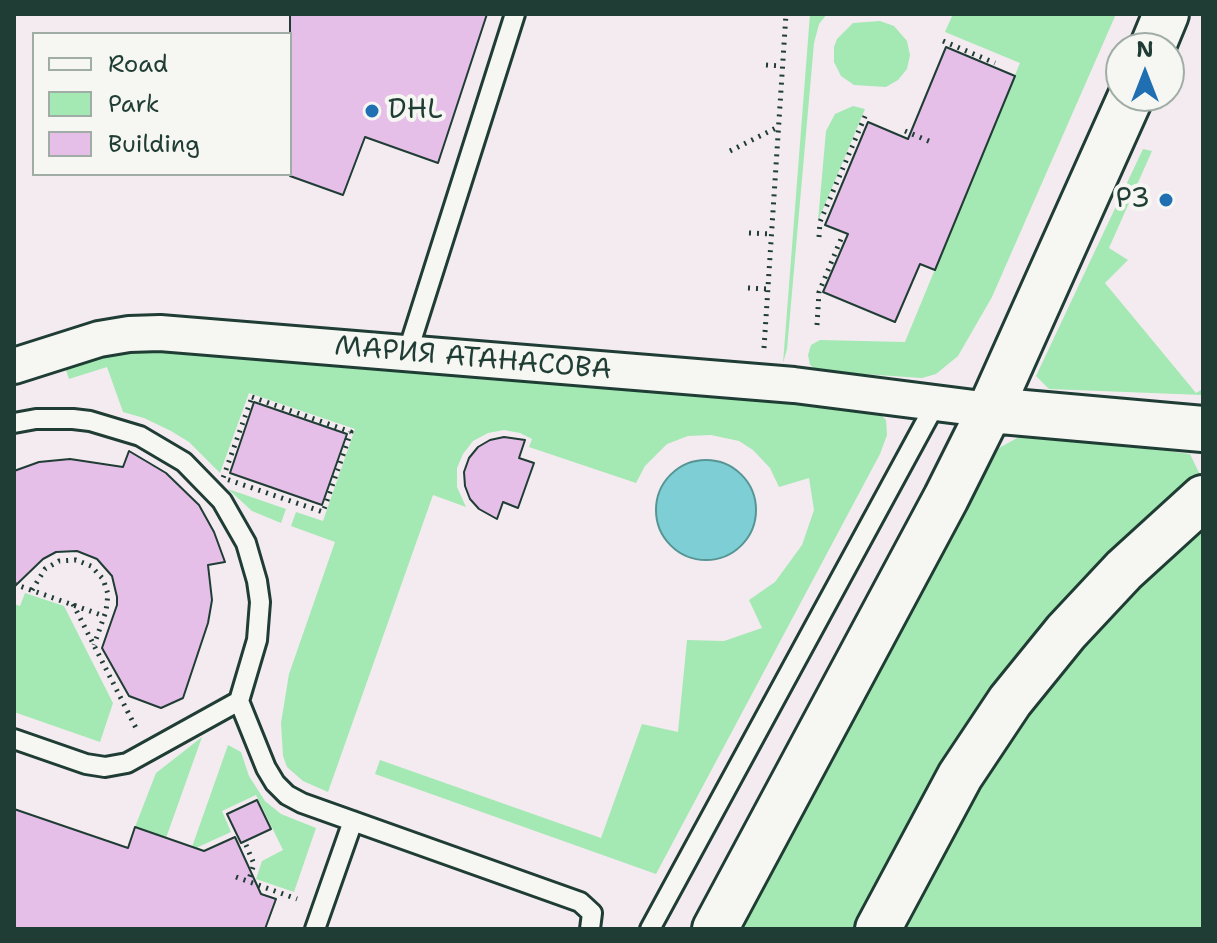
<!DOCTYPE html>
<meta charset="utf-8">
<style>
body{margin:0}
#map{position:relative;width:1217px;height:943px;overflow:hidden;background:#f3ebf0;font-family:"Shantell Sans",sans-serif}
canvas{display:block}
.frame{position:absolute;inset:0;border:16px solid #1f3d34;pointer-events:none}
.legend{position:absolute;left:32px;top:32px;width:260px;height:144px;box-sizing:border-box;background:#f6f6f2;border:2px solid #a0aca6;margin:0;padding:10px 14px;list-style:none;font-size:24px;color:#1f3d34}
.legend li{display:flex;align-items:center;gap:16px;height:40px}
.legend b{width:40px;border:2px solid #a0aca6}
.north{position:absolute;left:1105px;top:32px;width:80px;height:80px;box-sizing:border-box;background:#f6f6f2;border:2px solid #a0aca6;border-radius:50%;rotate:0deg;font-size:22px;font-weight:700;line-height:32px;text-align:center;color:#1f3d34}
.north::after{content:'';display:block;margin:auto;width:28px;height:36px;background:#1f6fb2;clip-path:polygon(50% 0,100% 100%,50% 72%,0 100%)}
</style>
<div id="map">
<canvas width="1217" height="943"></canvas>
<div class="frame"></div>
<ul class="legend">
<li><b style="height:10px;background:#f6f6f2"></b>Road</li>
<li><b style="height:22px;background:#a4e8b3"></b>Park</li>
<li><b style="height:22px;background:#e6bfe9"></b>Building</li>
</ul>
<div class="north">N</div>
</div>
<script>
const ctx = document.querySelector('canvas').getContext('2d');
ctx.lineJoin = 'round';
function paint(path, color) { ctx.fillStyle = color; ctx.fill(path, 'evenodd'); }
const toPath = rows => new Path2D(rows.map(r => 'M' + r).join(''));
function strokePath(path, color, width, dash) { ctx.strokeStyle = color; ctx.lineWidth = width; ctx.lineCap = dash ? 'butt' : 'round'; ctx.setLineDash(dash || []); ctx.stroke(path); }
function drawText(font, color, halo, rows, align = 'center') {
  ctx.font = font + ' "Shantell Sans",sans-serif'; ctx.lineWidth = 8; ctx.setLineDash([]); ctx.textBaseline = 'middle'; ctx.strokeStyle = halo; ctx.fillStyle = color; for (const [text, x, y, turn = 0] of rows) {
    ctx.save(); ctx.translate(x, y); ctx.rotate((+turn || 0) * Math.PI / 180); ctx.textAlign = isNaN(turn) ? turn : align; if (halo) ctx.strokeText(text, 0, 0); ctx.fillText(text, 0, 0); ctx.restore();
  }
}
paint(toPath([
 [810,14,827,14,819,24,814,43,787,349,783,363],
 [953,14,1116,14,992,297,958,356,936,374,922,378,818,371,810,365,808,355,811,345,820,340,905,342,1020,63,945,32],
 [880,21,894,26,907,41,910,55,907,69,898,80,886,87,854,85,841,76,834,62,834,47,837,39,853,23],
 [853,106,865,109,818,221,826,131,835,114],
 [1143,149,1152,151,1109,248,1128,260,1105,283,1196,393,1203,389,1203,395,1049,389,1036,376],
 [158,349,856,406,875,409,886,420,887,435,880,454,656,874,375,774,380,760,601,838,642,724,678,732,687,640,724,641,762,628,749,600,775,582,802,545,814,510,809,478,779,487,770,468,753,450,739,441,711,435,688,436,667,444,645,466,636,483,529,447,532,439,520,433,504,430,488,433,473,441,463,454,457,468,457,487,466,507,433,495,328,792,303,781,287,767,283,756,281,723,289,674,335,542,291,526,296,512,323,521,355,429,249,393,220,473,189,442,171,431,144,418,123,412,107,367,69,379,64,364,126,350],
 [1028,432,1190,454,1201,477,1146,518,1097,564,1061,602,999,680,943,762,854,929,738,929,999,448],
 [228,489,286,509,281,523,252,511],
 [1203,526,1203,929,901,929,975,792,1006,741,1073,654,1122,600],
 [25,593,64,606,113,703,100,742,14,712,14,604,20,606],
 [202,737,166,838,135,827,156,773],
 [228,745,241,752,249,776,265,801,281,814,316,828,294,892,256,879,262,861,283,850,256,795,222,811,231,832,196,848,192,847]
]), '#a4e8b3');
const water = toPath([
 '656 510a50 50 0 1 1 100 0a50 50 0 1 1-100 0Z'
]);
paint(water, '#7dcfd5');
strokePath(water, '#579595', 2);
const building = toPath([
 [290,14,487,14,438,163,365,137,343,195,290,176,290,14],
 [946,47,1015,76,935,270,920,264,895,322,823,292,848,234,825,225,868,122,908,139,946,47],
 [254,402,347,434,322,505,230,473,254,402],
 [504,437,525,440,519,458,534,463,518,508,503,502,497,519,479,509,470,499,465,486,464,472,469,458,478,447,490,440,504,437],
 [129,451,166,473,199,505,214,532,225,562,208,565,212,600,208,623,183,698,161,708,129,696,102,648,117,605,117,597,112,576,97,559,77,551,56,552,43,559,14,587,14,471,39,462,70,459,123,467,129,451],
 [257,800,271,829,241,843,227,814,257,800],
 [14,809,128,848,135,827,204,851,235,837,261,894,276,899,265,929,14,929,14,809]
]);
paint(building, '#e6bfe9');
strokePath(building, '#1f3d34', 2);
const service = toPath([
 [407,354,515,14],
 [14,423,36,419,73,419,90,421,140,436,184,462,222,501,246,543,257,581,260,602,257,640,239,701,266,768,275,783,287,795,302,803,580,902,592,913,590,929],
 [14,739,86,764,105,767,127,763,239,701],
 [315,929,353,821],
 [650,929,936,403]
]);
const minor = toPath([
 [14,366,99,339,129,334,160,333,794,385,990,410]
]);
const primary = toPath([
 [1152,48,1166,14],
 [990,410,1203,429],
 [715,929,946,498,990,410,1131,96],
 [878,929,960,776,1010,701,1066,632,1124,570,1203,498]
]);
strokePath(service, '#1f3d34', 24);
strokePath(minor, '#1f3d34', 40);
strokePath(primary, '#1f3d34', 50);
strokePath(toPath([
 [943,41,995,63],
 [766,65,782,66],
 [905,131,931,142],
 [730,151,778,127],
 [749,233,772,234],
 [819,237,820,222,866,114],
 [748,288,768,289],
 [817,325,819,292,841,239],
 [764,348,786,14],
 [252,397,351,432,323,512,223,478,252,397],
 [14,584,104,616],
 [32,590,45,569,59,561,76,560,91,566,103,579,108,594,106,611,94,645],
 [73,604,136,728],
 [246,845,254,864,248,882],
 [236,877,297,899]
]), '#1f3d34', 5, [2, 6]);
strokePath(service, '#f6f6f2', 18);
strokePath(minor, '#f6f6f2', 34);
strokePath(primary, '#f6f6f2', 44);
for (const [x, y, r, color] of [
 [372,111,8,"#1f6fb2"],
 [1166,200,8,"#1f6fb2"]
]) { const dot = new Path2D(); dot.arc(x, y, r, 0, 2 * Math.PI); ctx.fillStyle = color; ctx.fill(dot); strokePath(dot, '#f6f6f2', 3); }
drawText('28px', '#1f3d34', '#f6f6f2', [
 ["DHL",388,111],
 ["P3",1150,200,"right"]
], 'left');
drawText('28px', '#1f3d34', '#f6f6f2', [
 ["МАРИЯ АТАНАСОВА",473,359,5]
]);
</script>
